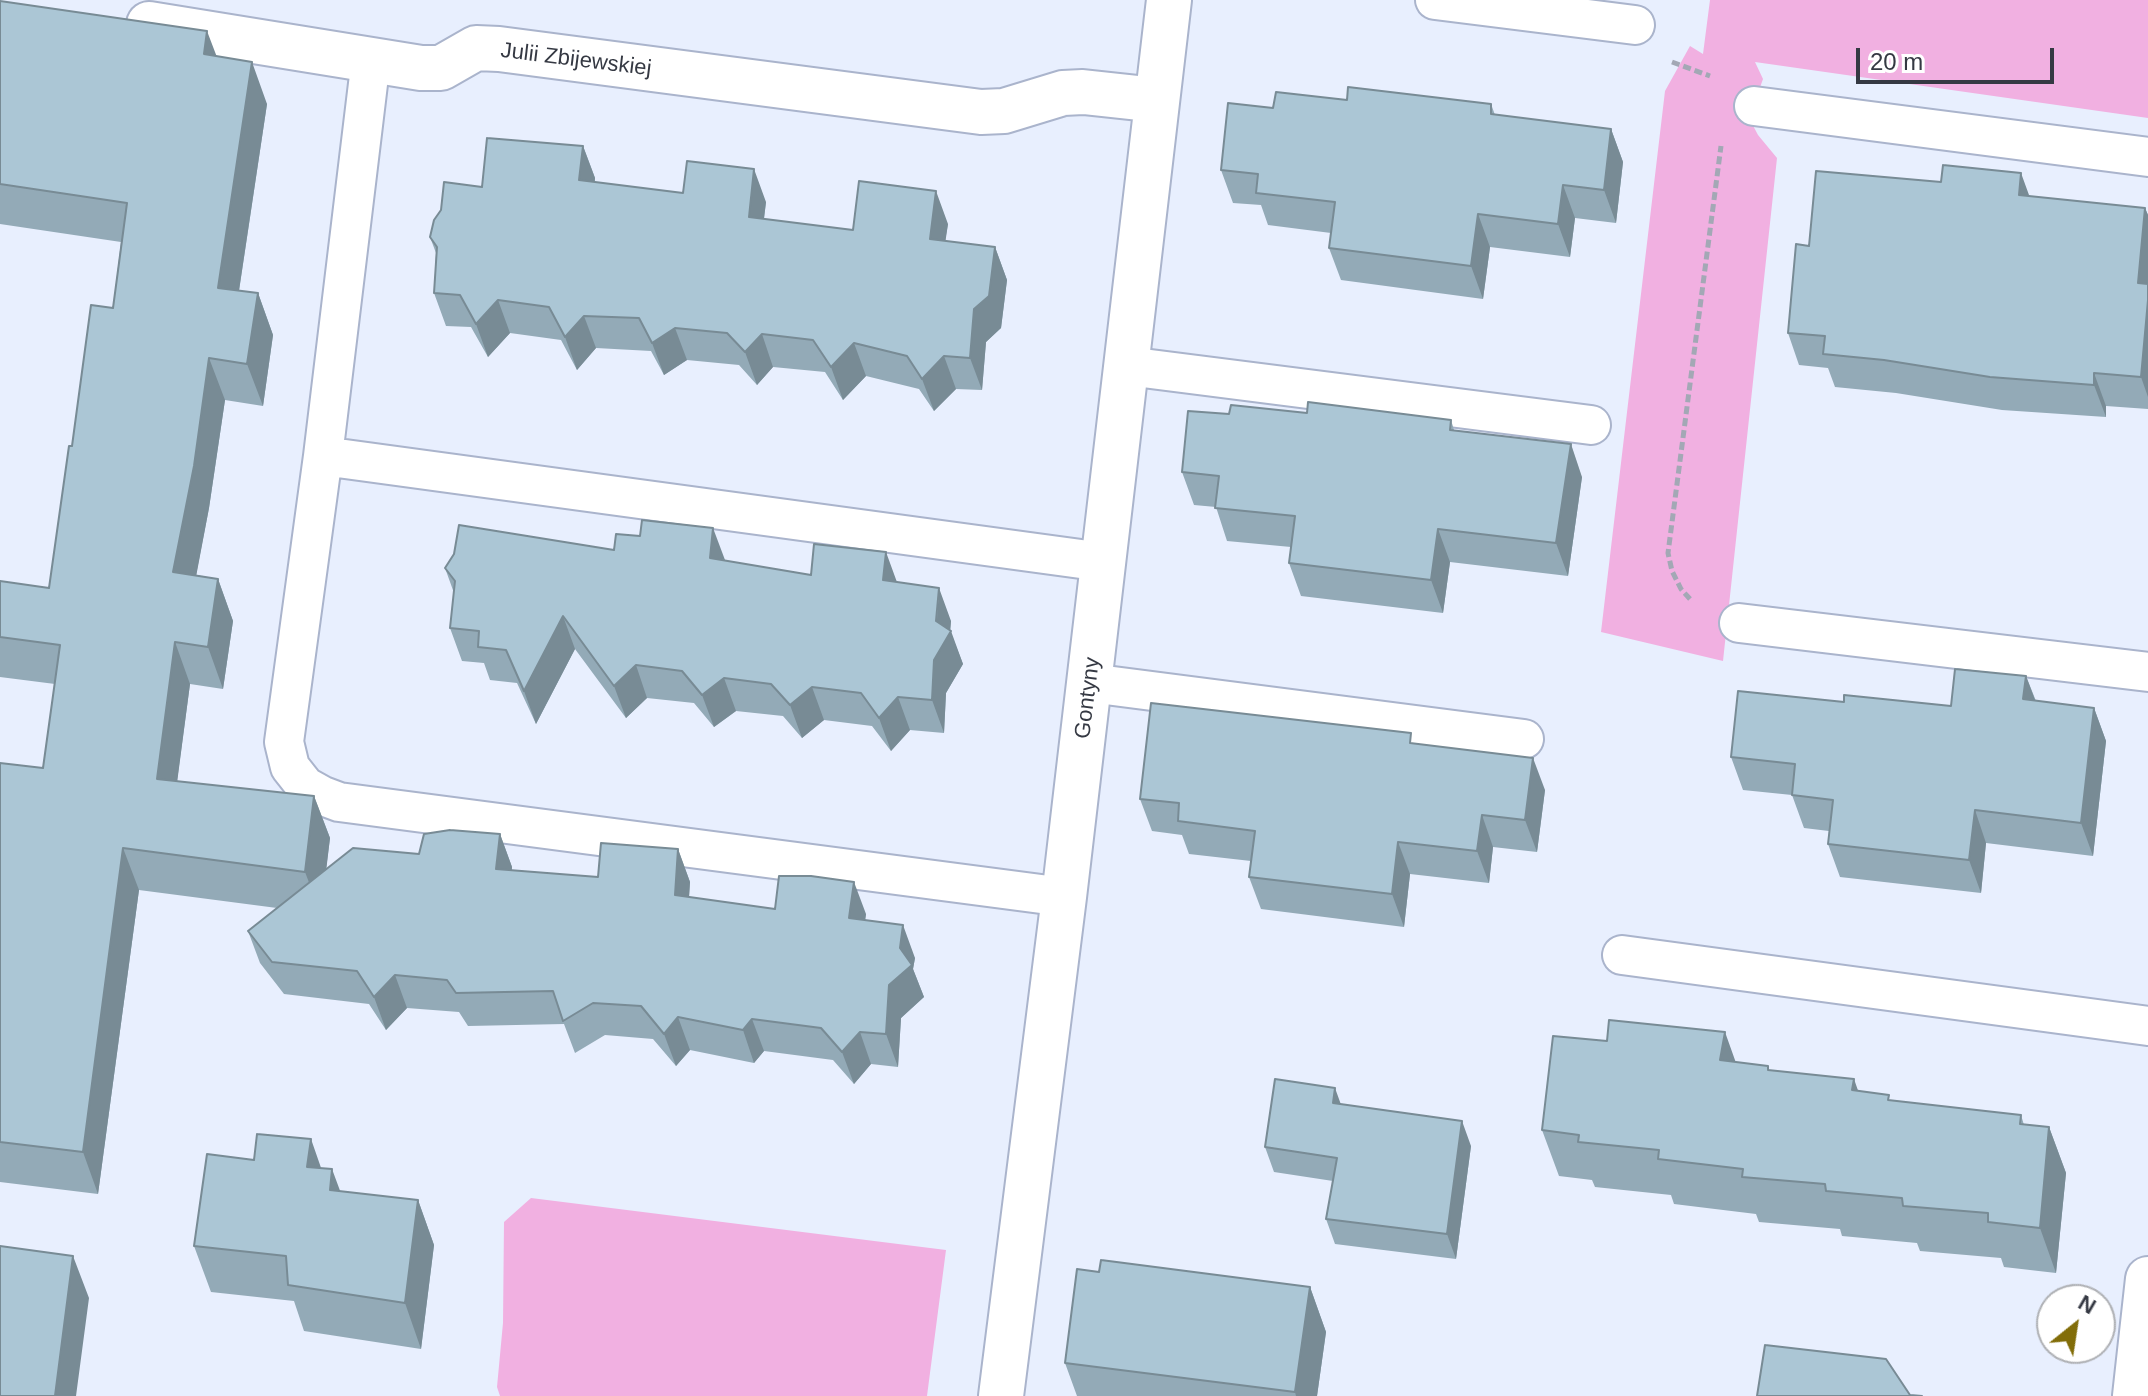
<!DOCTYPE html>
<style>
body{margin:0}
#map{position:relative;width:2148px;height:1396px;overflow:hidden;background:#e8effe;font-family:Arial,sans-serif}
canvas{display:block}
.north{position:absolute;left:2036px;top:1284px;width:80px;height:80px;box-sizing:border-box;background:#fff;border:2px solid #aeb0b4;border-radius:50%;rotate:30deg;font-size:22px;font-weight:700;line-height:32px;text-align:center;color:#353943}
.north::after{content:'';display:block;margin:auto;width:28px;height:36px;background:#826d09;clip-path:polygon(50% 0,100% 100%,50% 72%,0 100%)}
.scale{position:absolute;left:1856px;top:48px;width:198px;height:36px;box-sizing:border-box;border:4px solid #353943;border-top:0;padding-left:10px;font-size:24px;line-height:28px;white-space:nowrap;color:#353943;-webkit-text-stroke:6px #fff;paint-order:stroke}
</style>
<div id="map">
<canvas width="2148" height="1396"></canvas>
<div class="north">N</div>
<div class="scale">20 m</div>
</div>
<script>
const ctx = document.querySelector('canvas').getContext('2d');
ctx.lineJoin = 'round';
function paint(path, color) { ctx.fillStyle = color; ctx.fill(path, 'evenodd'); }
const toPath = rows => new Path2D(rows.map(r => 'M' + r).join(''));
function strokePath(path, color, width, dash) { ctx.strokeStyle = color; ctx.lineWidth = width; ctx.lineCap = dash ? 'butt' : 'round'; ctx.setLineDash(dash || []); ctx.stroke(path); }
function drawText(font, color, halo, rows, align = 'center') {
  ctx.font = font + ' Arial,sans-serif'; ctx.lineWidth = 7; ctx.setLineDash([]); ctx.textBaseline = 'middle'; ctx.strokeStyle = halo; ctx.fillStyle = color; for (const [text, x, y, turn = 0] of rows) {
    ctx.save(); ctx.translate(x, y); ctx.rotate((+turn || 0) * Math.PI / 180); ctx.textAlign = isNaN(turn) ? turn : align; if (halo) ctx.strokeText(text, 0, 0); ctx.fillText(text, 0, 0); ctx.restore();
  }
}
paint(toPath([
 [1710,0,2148,0,2148,118,1755,62,1763,79,1749,118,1758,135,1777,158,1723,661,1601,632,1665,91,1690,46,1703,54],
 [531,1198,946,1250,927,1396,500,1396,497,1387,503,1323,504,1222]
]), '#f1b0e1');
const service = toPath([
 [1435,0,1635,25],
 [371,59,323,456,284,742,290,767,305,786,323,796,339,802,1064,897],
 [1754,106,2148,157],
 [1127,366,1591,425],
 [323,456,1103,562],
 [1739,623,2148,672],
 [1090,683,1524,739],
 [1622,955,2148,1026]
]);
const minor = toPath([
 [149,24,421,68,441,68,476,48,499,49,981,112,1004,111,1063,93,1083,92,1157,100],
 [1001,1396,1064,897,1169,0],
 [2135,1396,2148,1279]
]);
strokePath(service, '#aab4cc', 42);
strokePath(minor, '#aab4cc', 48);
strokePath(toPath([
 [1672,62,1710,76],
 [1690,599,1681,589,1672,571,1668,553,1721,146]
]), '#a3a8b5', 5, [8, 4]);
strokePath(service, '#fff', 38);
strokePath(minor, '#fff', 44);
paint(toPath([
 [0,1,217,56,267,104,239,291,258,293,273,335,263,406,225,400,209,508,196,575,218,579,233,621,223,689,190,684,177,781,314,796,330,838,326,869,419,854,500,834,512,867,512,870,598,877,678,849,690,882,689,897,775,909,866,914,865,920,915,958,913,969,924,997,901,1018,898,1067,871,1064,854,1084,833,1060,764,1051,754,1063,690,1050,676,1066,653,1039,605,1035,575,1053,564,1024,468,1026,459,1012,407,1008,386,1030,369,1004,284,994,260,963,248,931,277,908,139,890,98,1194,0,1182,0,763,43,768,55,684,0,677,0,581,49,588,72,446,113,308,121,242,0,224],
 [1347,100,1491,104,1495,115,1611,129,1623,162,1616,223,1575,218,1570,257,1490,247,1483,299,1341,280,1329,248,1331,233,1268,225,1261,205,1233,203,1221,170,1273,108],
 [583,146,595,178,595,182,683,193,766,202,764,219,853,230,948,224,945,241,995,247,1007,280,1001,328,986,342,982,390,956,389,934,411,919,389,866,376,843,400,825,372,773,367,757,385,739,365,687,360,664,375,651,351,596,348,577,370,561,340,510,333,488,357,471,327,446,326,434,293,436,253,430,237,482,187],
 [2029,196,2145,208,2148,215,2148,409,2106,406,2106,417,2002,410,1896,393,1835,387,1828,368,1799,365,1788,333,1809,246],
 [1307,413,1451,420,1454,430,1582,477,1568,576,1450,562,1443,613,1301,596,1289,563,1291,547,1227,541,1216,507,1194,505,1182,472,1229,414],
 [614,550,725,561,811,575,897,582,951,621,950,631,963,664,946,693,944,733,910,730,891,751,872,726,824,720,802,738,783,716,736,711,714,727,694,703,647,698,626,718,575,649,536,724,517,683,490,680,484,663,462,661,450,628,454,593,445,568],
 [2026,676,2036,701,2094,708,2106,741,2093,856,1986,843,1981,893,1840,877,1828,844,1829,831,1804,828,1792,795,1743,790,1731,757,1844,702,1951,706],
 [1415,743,1545,790,1537,852,1493,847,1489,883,1410,874,1404,927,1261,909,1249,877,1251,861,1189,854,1182,835,1152,831,1140,799],
 [1736,1062,1858,1090,1891,1101,2021,1115,2024,1125,2049,1127,2066,1173,2056,1273,2004,1267,2001,1258,1920,1251,1917,1243,1842,1236,1840,1229,1759,1222,1756,1214,1674,1204,1671,1195,1595,1187,1592,1180,1559,1176,1542,1130],
 [1341,1104,1471,1146,1456,1259,1335,1244,1326,1219,1333,1181,1274,1172,1265,1147],
 [321,1168,340,1191,418,1200,434,1245,421,1349,304,1331,294,1301,211,1292,194,1246],
 [1099,1272,1310,1287,1326,1332,1317,1396,1077,1396,1065,1363]
]), '#93aab7');
paint(toPath([
 [207,31,223,73,204,54],
 [252,62,267,104,233,330,218,288],
 [1611,129,1623,162,1616,223,1604,190],
 [583,146,595,178,591,213,579,180],
 [754,169,766,202,760,249,749,217],
 [2021,173,2033,206,2019,195],
 [1563,185,1575,218,1570,257,1558,224],
 [936,191,948,224,941,271,930,239],
 [2145,208,2148,215,2148,397,2141,377,2138,283],
 [1478,214,1490,247,1483,299,1471,266],
 [995,247,1007,280,1001,328,986,342,982,390,970,358,974,309],
 [258,293,273,335,263,406,247,364],
 [498,300,510,333,488,357,476,324],
 [584,316,596,348,577,370,565,337],
 [675,328,687,360,664,375,652,343],
 [762,334,773,367,757,385,745,352],
 [854,343,866,376,843,400,831,367],
 [944,356,956,389,934,411,922,379],
 [209,358,225,400,209,508,189,614,173,572],
 [2094,373,2106,406,2106,417,2094,385],
 [1571,444,1582,477,1568,576,1556,543],
 [713,528,725,560,710,558],
 [1438,529,1450,562,1443,613,1431,580],
 [886,552,898,585,883,580],
 [218,579,233,621,223,689,208,647],
 [939,588,951,621,950,633,951,631,963,664,946,693,944,733,932,700],
 [563,616,575,649,536,724,524,691],
 [175,642,190,684,172,821,157,779],
 [636,665,647,698,626,718,614,686],
 [2026,676,2038,708,2023,699],
 [724,678,736,711,714,727,702,695],
 [812,687,824,720,802,738,790,705],
 [898,697,910,730,891,751,879,718],
 [2094,708,2106,741,2093,856,2081,823],
 [1533,758,1545,790,1537,852,1525,820],
 [314,796,330,838,321,914,305,872],
 [1975,810,1986,843,1981,893,1969,860],
 [1482,815,1493,847,1489,883,1477,851],
 [500,834,512,867,508,902,496,869],
 [1398,842,1410,874,1404,927,1392,894],
 [123,848,139,890,98,1194,83,1152],
 [678,849,690,882,687,927,675,895],
 [854,882,866,914,861,951,849,918],
 [903,925,915,958,913,969,924,997,901,1018,898,1067,886,1034,889,985,900,948],
 [395,975,407,1008,386,1030,374,997],
 [678,1017,690,1050,676,1066,664,1034],
 [752,1019,764,1051,754,1063,743,1030],
 [860,1032,871,1064,854,1084,842,1052],
 [1725,1032,1741,1077,1720,1060],
 [1854,1079,1870,1125,1852,1090],
 [1335,1088,1344,1113,1333,1103],
 [1462,1121,1471,1146,1456,1259,1447,1234],
 [2049,1127,2066,1173,2056,1273,2040,1228],
 [311,1139,327,1185,307,1167],
 [332,1169,349,1215,330,1190],
 [418,1200,434,1245,421,1349,405,1303],
 [73,1256,89,1298,76,1396,55,1396],
 [1310,1287,1326,1332,1317,1396,1296,1396,1295,1392]
]), '#788b95');
const building = toPath([
 [0,1,207,31,204,54,252,62,218,288,258,293,247,364,209,358,194,466,173,572,218,579,208,647,175,642,157,779,314,796,305,872,123,848,83,1152,0,1142,0,763,43,768,60,645,0,637,0,581,49,588,69,446,72,446,91,305,113,308,127,203,0,184,0,1],
 [1348,87,1491,104,1491,114,1611,129,1604,190,1563,185,1558,224,1478,214,1471,266,1329,248,1335,202,1256,193,1258,174,1221,170,1228,103,1273,108,1276,92,1347,100,1348,87],
 [487,138,583,146,579,180,683,193,687,161,754,169,749,217,853,230,859,181,936,191,930,239,995,247,989,296,974,309,970,358,944,356,922,379,907,356,854,343,831,367,813,340,762,334,745,352,727,333,675,328,652,343,639,318,584,316,565,337,549,307,498,300,476,324,460,295,434,293,437,247,430,237,434,220,441,210,444,182,482,187,487,138],
 [1943,165,2021,173,2019,195,2145,208,2138,283,2148,284,2148,300,2141,377,2094,373,2094,385,1990,377,1884,360,1823,354,1825,336,1788,333,1796,244,1809,246,1816,171,1941,182,1943,165],
 [1308,402,1451,420,1450,430,1571,444,1556,543,1438,529,1431,580,1289,563,1295,516,1215,508,1219,476,1182,472,1188,411,1229,414,1231,405,1307,413,1308,402],
 [642,520,713,528,710,558,811,575,814,544,886,552,883,580,939,588,936,621,951,631,934,660,932,700,898,697,879,718,861,693,812,687,790,705,771,684,724,678,702,695,682,671,636,665,614,686,563,616,524,691,506,650,478,647,479,631,450,628,455,581,445,568,454,554,459,525,614,550,616,534,640,536,642,520],
 [1955,669,2026,676,2023,699,2094,708,2081,823,1975,810,1969,860,1828,844,1833,800,1792,795,1795,764,1731,757,1738,691,1844,702,1844,695,1951,706,1955,669],
 [1151,703,1411,733,1410,743,1533,758,1525,820,1482,815,1477,851,1398,842,1392,894,1249,877,1255,831,1178,821,1179,803,1140,799,1151,703],
 [450,830,500,834,496,869,598,877,601,843,678,849,675,895,775,909,779,876,811,876,854,882,849,918,903,925,900,948,912,965,889,985,886,1034,860,1032,842,1052,821,1028,752,1019,743,1030,678,1017,664,1034,641,1006,593,1003,563,1021,553,991,456,993,447,980,395,975,374,997,357,971,272,962,248,931,353,848,419,854,424,834,450,830],
 [1609,1020,1725,1032,1720,1060,1768,1066,1768,1070,1854,1079,1852,1090,1889,1095,1888,1100,2021,1115,2020,1124,2049,1127,2040,1228,1988,1222,1988,1213,1903,1206,1902,1198,1826,1191,1825,1184,1742,1177,1743,1169,1658,1159,1659,1150,1578,1142,1579,1135,1542,1130,1553,1036,1607,1041,1609,1020],
 [1275,1079,1335,1088,1333,1103,1462,1121,1447,1234,1326,1219,1337,1158,1265,1147,1275,1079],
 [257,1134,311,1139,307,1167,332,1169,330,1190,418,1200,405,1303,288,1285,286,1256,194,1246,207,1154,254,1160,257,1134],
 [0,1246,73,1256,55,1396,0,1396,0,1246],
 [1101,1260,1310,1287,1295,1392,1065,1363,1077,1269,1099,1272,1101,1260],
 [1765,1345,1886,1359,1910,1395,1922,1396,1757,1396,1765,1345]
]);
paint(building, '#abc6d5');
strokePath(building, '#788b95', 2);
drawText('22px', '#353943', '#fff', [
 ["Julii Zbijewskiej",576,60,7],
 ["Gontyny",1088,698,-83]
]);
</script>
